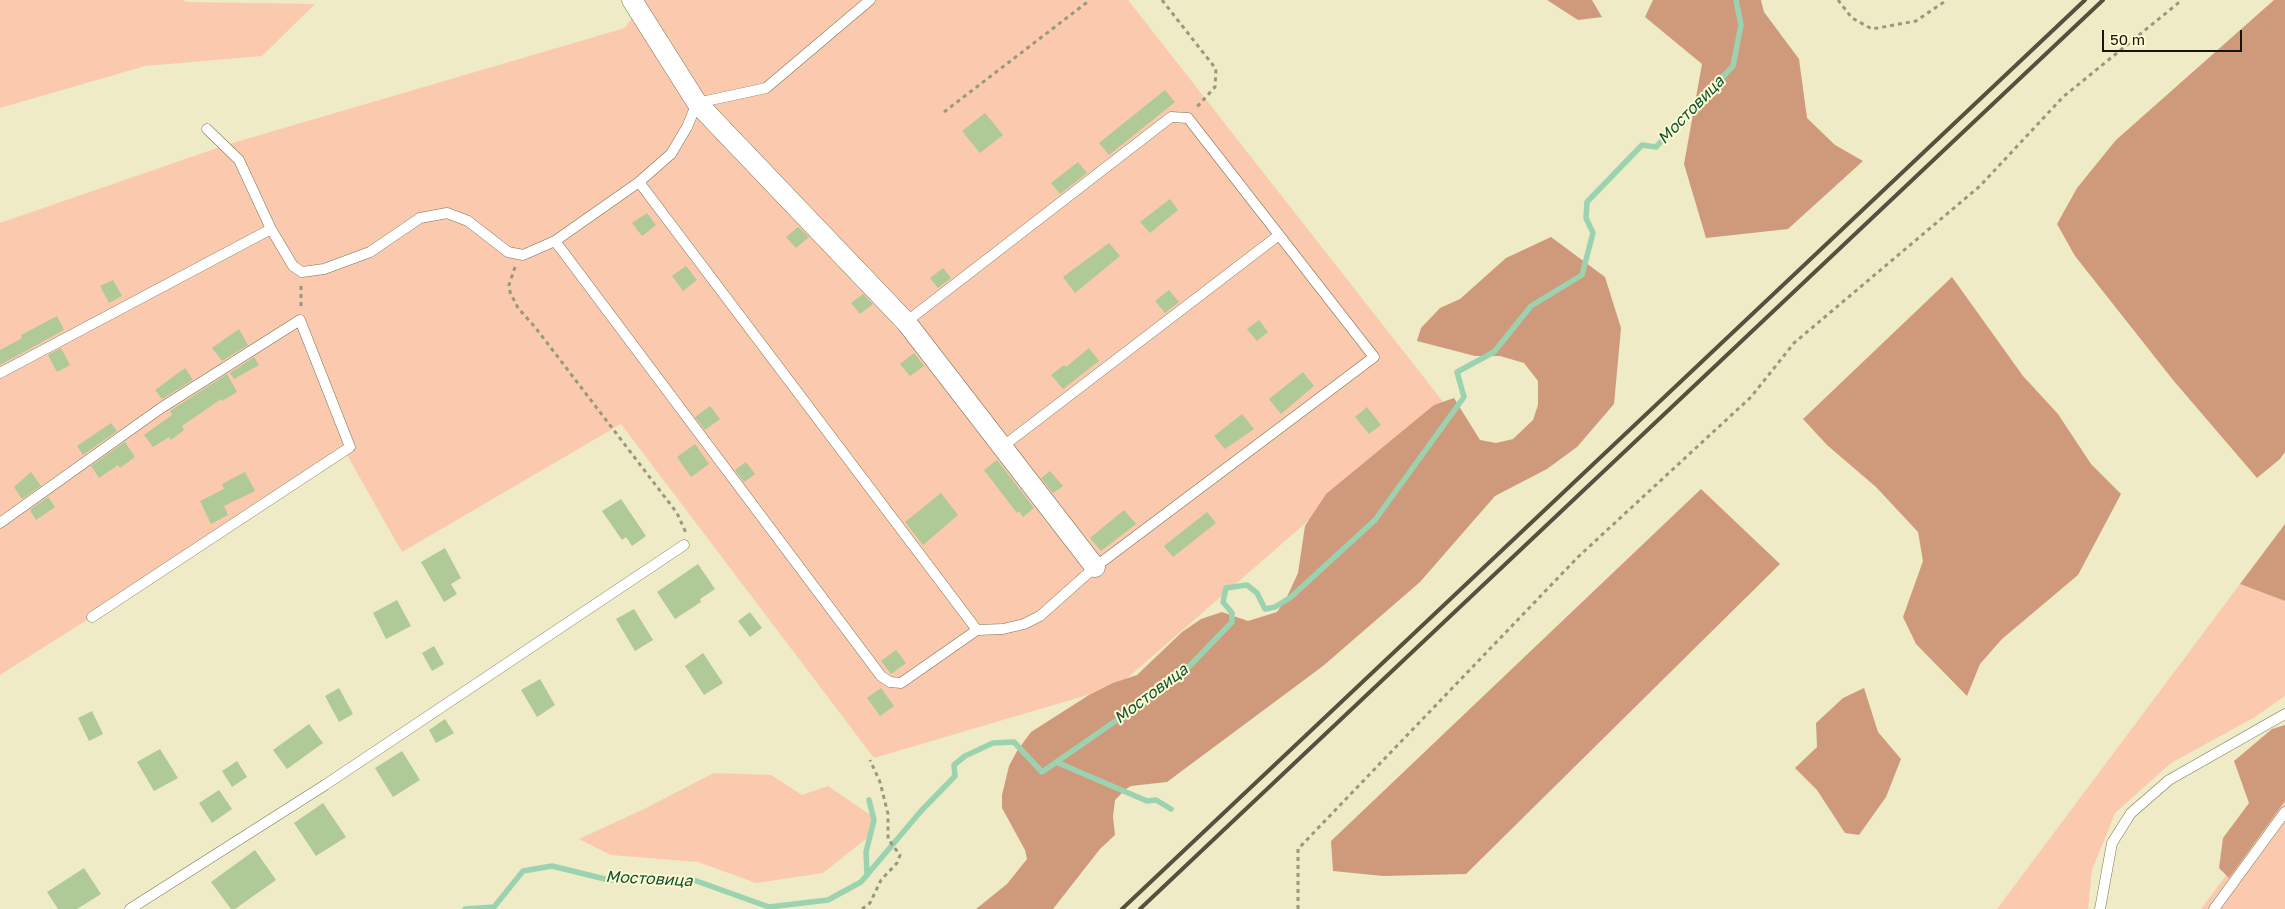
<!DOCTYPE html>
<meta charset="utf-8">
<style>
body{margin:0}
#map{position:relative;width:2285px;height:909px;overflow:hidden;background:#eeebc6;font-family:"Golos Text",sans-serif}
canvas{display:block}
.scale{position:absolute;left:2102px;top:30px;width:140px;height:22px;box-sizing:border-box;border:2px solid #151407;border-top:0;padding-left:6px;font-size:15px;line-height:18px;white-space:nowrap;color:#151407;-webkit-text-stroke:4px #fcf9d3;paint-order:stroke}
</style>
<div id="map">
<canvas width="2285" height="909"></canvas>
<div class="scale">50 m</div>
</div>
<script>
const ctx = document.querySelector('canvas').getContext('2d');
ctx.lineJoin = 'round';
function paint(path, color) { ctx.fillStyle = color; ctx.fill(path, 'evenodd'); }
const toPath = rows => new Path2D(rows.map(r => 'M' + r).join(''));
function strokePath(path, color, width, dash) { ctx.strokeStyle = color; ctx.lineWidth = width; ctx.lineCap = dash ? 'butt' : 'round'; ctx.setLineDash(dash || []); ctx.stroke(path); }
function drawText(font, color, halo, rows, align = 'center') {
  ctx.font = font + ' "Golos Text",sans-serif'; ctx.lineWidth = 4; ctx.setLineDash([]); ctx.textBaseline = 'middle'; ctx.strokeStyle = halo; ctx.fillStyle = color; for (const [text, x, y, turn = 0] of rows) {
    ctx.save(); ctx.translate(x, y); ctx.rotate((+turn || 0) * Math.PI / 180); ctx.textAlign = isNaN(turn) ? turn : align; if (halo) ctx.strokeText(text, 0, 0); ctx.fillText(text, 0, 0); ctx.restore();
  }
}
paint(toPath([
 [0,0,182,0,188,2,315,4,262,56,145,66,0,108],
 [644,0,1128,0,1444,403,1118,686,874,758,621,424,402,552,347,455,0,675,0,223,226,145,625,28],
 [2240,584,2285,601,2285,696,2255,717,2171,763,2115,813,2092,870,2088,909,1997,909],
 [714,773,771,775,802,795,828,786,872,816,867,838,823,873,756,883,698,862,611,855,579,839,642,810],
 [2285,797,2285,909,2201,909]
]), '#fac9ae');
paint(toPath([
 [1547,0,1592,0,1602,17,1578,20],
 [1653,0,1761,0,1764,12,1799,59,1807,118,1835,145,1863,161,1788,229,1706,238,1684,164,1702,64,1645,17],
 [2274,0,2285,0,2285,452,2280,459,2257,478,2173,380,2075,256,2057,224,2077,188,2116,140],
 [1551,237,1605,277,1621,328,1614,404,1577,447,1547,469,1495,496,1420,582,1323,666,1167,782,1131,786,1126,789,1115,800,1113,817,1115,835,1100,849,1053,909,976,909,1007,884,1027,859,1025,850,1002,808,1002,795,1009,766,1017,751,1031,732,1089,695,1113,683,1137,675,1182,632,1201,619,1222,612,1248,621,1277,612,1286,599,1298,573,1305,526,1326,494,1434,405,1454,398,1480,440,1496,443,1513,439,1533,420,1538,405,1538,381,1524,363,1500,356,1475,356,1417,341,1421,328,1440,308,1460,299,1506,258],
 [1952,277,2023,376,2058,414,2091,464,2121,494,2078,575,2002,639,1980,664,1967,696,1916,644,1903,617,1923,561,1918,532,1876,487,1827,445,1803,419],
 [1701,489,1780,564,1466,874,1383,876,1333,871,1331,841],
 [2285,524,2285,601,2240,584],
 [1864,688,1878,732,1901,759,1886,797,1859,835,1845,833,1817,790,1795,768,1817,747,1816,723,1843,698],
 [2285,725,2285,801,2229,878,2219,868,2223,838,2249,803,2234,761,2272,729]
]), '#cf9a7c');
strokePath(toPath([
 [1056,762,1147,801,1156,800,1171,809],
 [867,875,866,852,874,820,869,800],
 [465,909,494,907,523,871,552,866,609,880,691,879,769,907,828,900,861,882,921,811,955,776,954,765,965,756,993,743,1014,742,1042,772,1179,677,1232,622,1232,613,1223,602,1226,588,1247,585,1257,593,1265,609,1275,607,1291,597,1375,520,1464,397,1457,372,1494,352,1531,306,1582,275,1593,233,1586,218,1587,202,1642,145,1656,147,1733,66,1741,25,1736,0]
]), '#9bd3b0', 5.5);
paint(toPath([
 [1165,90,1175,102,1109,155,1099,143],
 [985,113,1003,135,980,153,962,131],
 [1078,162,1087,173,1060,194,1051,183],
 [1170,199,1178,210,1150,233,1140,222],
 [647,213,656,225,642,236,632,223],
 [798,227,809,237,796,248,786,237],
 [1109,243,1120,256,1075,293,1063,277],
 [686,266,697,280,683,291,672,276],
 [943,268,951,278,938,288,930,278],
 [113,280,122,296,109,303,100,286],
 [1169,290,1179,302,1165,313,1155,301],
 [863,294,873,304,860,314,851,303],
 [57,316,64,330,0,365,0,350,22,338,21,335],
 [1259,320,1268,332,1257,341,1247,329],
 [239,329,248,345,222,361,212,348],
 [61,348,70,365,57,372,48,355],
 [1089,348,1099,361,1063,389,1051,375,1064,365,1066,367],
 [914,353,924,366,910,376,900,364],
 [254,357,259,365,234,379,230,373],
 [185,368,193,380,162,399,155,390],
 [1303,372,1314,386,1281,414,1269,399],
 [227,374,237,392,222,401,221,399,182,426,184,430,171,440,169,437,153,447,144,435,172,415,170,411],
 [710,406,720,419,705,430,695,417],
 [1367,407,1381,425,1369,434,1355,417],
 [1242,414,1254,429,1225,449,1214,436],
 [111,423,117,431,83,455,77,446],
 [125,442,135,457,120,468,118,465,99,478,91,466],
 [695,444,709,464,691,477,677,457],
 [997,460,1034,508,1023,517,1019,511,1017,513,984,470],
 [746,462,755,474,744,482,735,470],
 [1050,471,1063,486,1053,493,1041,478],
 [31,472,41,486,22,499,14,487],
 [245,472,255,491,224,506,228,515,211,524,200,501,224,489,222,484],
 [941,493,958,515,923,545,905,522],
 [48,497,55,507,36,520,30,510],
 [621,499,646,536,632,546,626,537,622,540,602,511],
 [1124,510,1136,524,1101,551,1090,538],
 [1207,512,1216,523,1173,557,1164,546],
 [445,548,461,578,451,584,457,594,444,602,421,562],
 [698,564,715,589,700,599,701,602,675,619,657,592],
 [397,600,411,626,386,639,373,613],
 [634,609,653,640,635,651,616,619],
 [750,612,762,628,750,637,738,621],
 [434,646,444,664,432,671,422,653],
 [896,650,906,663,891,674,881,661],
 [703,653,723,683,704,695,685,666],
 [540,679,555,705,537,717,521,690],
 [339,688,353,714,339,722,325,696],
 [881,688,894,706,880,716,867,698],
 [92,711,103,734,89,741,78,718],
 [445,719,454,733,436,743,429,730],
 [309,724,323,743,287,769,273,750],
 [160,749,178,778,154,791,137,762],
 [402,751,420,780,393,797,375,768],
 [237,761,247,777,232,787,222,771],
 [219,790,232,809,212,823,199,803],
 [323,803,346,837,316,856,294,823],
 [255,850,276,880,235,909,231,909,211,882],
 [84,868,101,894,77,909,58,909,47,892]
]), '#afca96');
const lane = toPath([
 [207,129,239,160,271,229],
 [639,182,977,630],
 [555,241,881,676,890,682,901,683,977,630,1003,629,1024,624,1040,616,1095,567,1374,357,1188,118,1171,117,906,322],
 [0,373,271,229,293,266,302,272,324,269,370,252,420,218,447,213,468,221,508,252,523,255,555,241,639,182,671,154,687,127,697,103,766,88,870,0],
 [1002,447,1279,235],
 [0,523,161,408,300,320,350,447,92,617],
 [130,909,325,785,684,545],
 [2100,909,2112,843,2131,813,2169,780,2285,714],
 [2214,909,2285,812]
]);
const street = toPath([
 [632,0,697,103,906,322,1095,567]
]);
strokePath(lane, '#787553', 11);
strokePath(street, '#787553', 21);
strokePath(toPath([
 [1162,0,1216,69,1215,87,1196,108],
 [1838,0,1852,18,1872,29,1916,21,1947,0],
 [944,112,1090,0],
 [515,267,509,285,510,292,518,308,535,327,677,513,686,533],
 [301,306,301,285],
 [862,909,870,903,881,880,897,863,900,855,888,839,888,814,880,782,870,760],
 [1298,909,1298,849,1578,557,1751,397,1794,343,1980,186,2063,97,2182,0]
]), '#9a987c', 3, [4, 4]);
strokePath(lane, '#fff', 10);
strokePath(street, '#fff', 20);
strokePath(toPath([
 [1122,909,2085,0],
 [1140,909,2103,0]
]), '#54523e', 4);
drawText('italic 16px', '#0d5131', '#fcf9d3', [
 ["Мостовица",1691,110,-46],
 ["Мостовица",1151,694,-37],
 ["Мостовица",649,879,3]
]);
</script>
